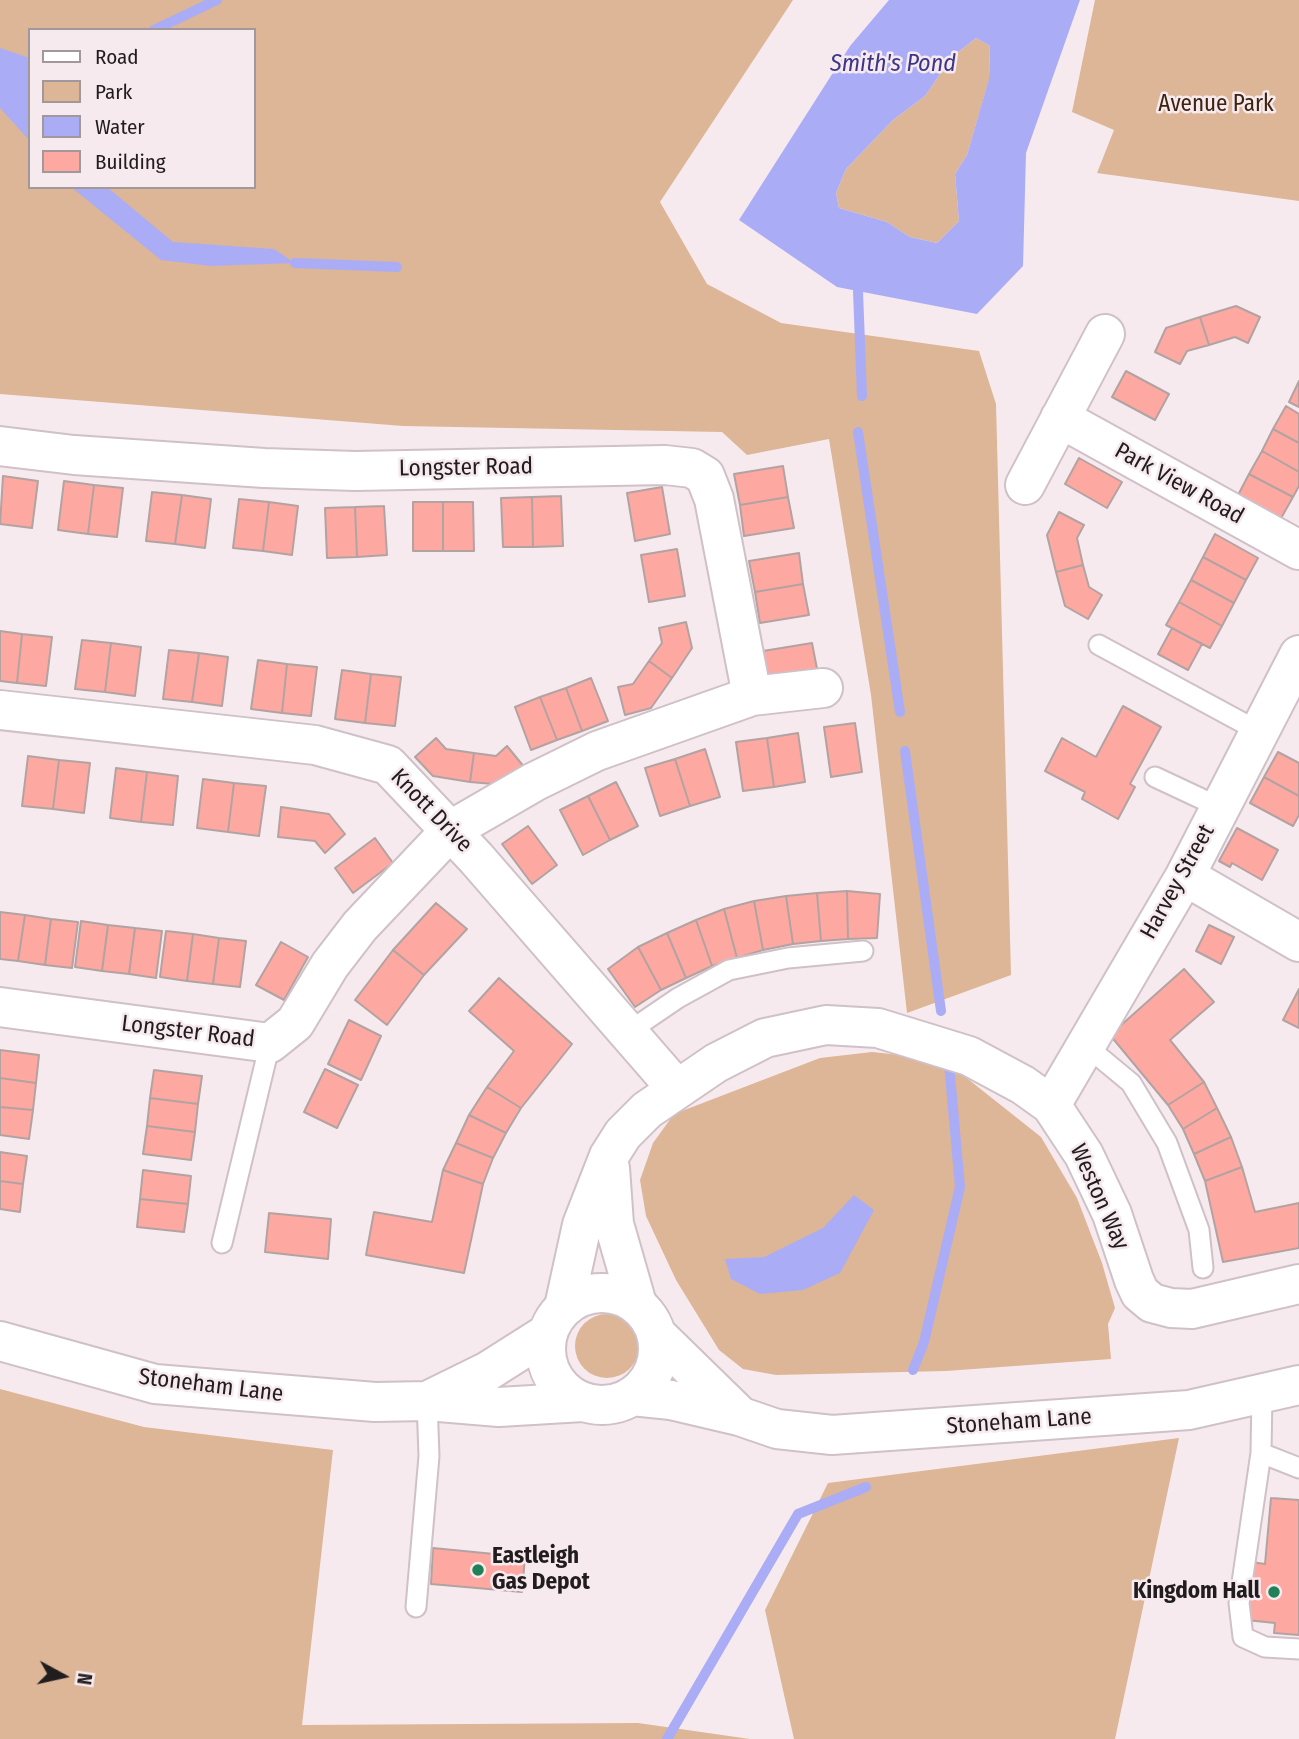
<!DOCTYPE html>
<style>
body{margin:0}
#map{position:relative;width:1299px;height:1739px;overflow:hidden;background:#f7eaef;font-family:"Fira Sans Condensed",sans-serif}
canvas{display:block}
.legend{position:absolute;left:28px;top:28px;width:228px;height:161px;box-sizing:border-box;background:#f7eaef;border:2px solid #a1989c;margin:0;padding:9px 12px;list-style:none;font-size:21px;color:#211d1f}
.legend li{display:flex;align-items:center;gap:14px;height:35px}
.legend b{width:35px;border:2px solid #a1989c}
.north{position:absolute;left:28px;top:1641px;width:70px;height:70px;-webkit-text-stroke:5px #f7eaef;paint-order:stroke;rotate:98deg;font-size:19px;font-weight:700;line-height:28px;text-align:center;color:#211d1f}
.north::after{content:'';display:block;margin:auto;width:24px;height:32px;background:#211d1f;clip-path:polygon(50% 0,100% 100%,50% 72%,0 100%)}
</style>
<div id="map">
<canvas width="1299" height="1739"></canvas>
<ul class="legend">
<li><b style="height:9px;background:#fff"></b>Road</li>
<li><b style="height:19px;background:#ddb597"></b>Park</li>
<li><b style="height:19px;background:#aaadf5"></b>Water</li>
<li><b style="height:19px;background:#fea8a2"></b>Building</li>
</ul>
<div class="north">N</div>
</div>
<script>
const ctx = document.querySelector('canvas').getContext('2d');
ctx.lineJoin = 'round';
function paint(path, color) { ctx.fillStyle = color; ctx.fill(path, 'evenodd'); }
const toPath = rows => new Path2D(rows.map(r => 'M' + r).join(''));
function strokePath(path, color, width, dash) { ctx.strokeStyle = color; ctx.lineWidth = width; ctx.lineCap = dash ? 'butt' : 'round'; ctx.setLineDash(dash || []); ctx.stroke(path); }
function drawText(font, color, halo, rows, align = 'center') {
  ctx.font = font + ' "Fira Sans Condensed",sans-serif'; ctx.lineWidth = 5; ctx.setLineDash([]); ctx.textBaseline = 'middle'; ctx.strokeStyle = halo; ctx.fillStyle = color; for (const [text, x, y, turn = 0] of rows) {
    ctx.save(); ctx.translate(x, y); ctx.rotate((+turn || 0) * Math.PI / 180); ctx.textAlign = isNaN(turn) ? turn : align; if (halo) ctx.strokeText(text, 0, 0); ctx.fillText(text, 0, 0); ctx.restore();
  }
}
paint(toPath([
 [0,0,793,0,660,202,707,284,781,323,979,351,996,404,1011,975,907,1013,871,695,829,439,747,455,722,432,403,426,0,394],
 [30,30,254,30,254,187,30,187],
 [1095,0,1299,0,1299,201,1097,173,1114,130,1072,112],
 [976,38,990,46,989,80,967,155,955,174,959,221,937,243,910,237,887,222,839,208,836,193,846,169,893,120,925,96,952,57],
 [872,1052,919,1057,949,1064,1041,1137,1077,1198,1102,1263,1115,1308,1108,1324,1111,1359,946,1371,776,1375,743,1369,719,1350,676,1280,646,1216,640,1180,653,1143,674,1114,820,1058],
 '575 1346a32 32 0 1 1 64 0a32 32 0 1 1-64 0Z',
 [0,1389,144,1427,333,1450,302,1725,638,1723,750,1739,0,1739],
 [1179,1438,1115,1739,794,1739,765,1610,828,1483]
]), '#ddb597');
paint(toPath([
 [889,0,1080,0,1026,153,1023,266,977,314,837,287,739,220,850,46],
 [976,38,990,46,989,79,967,155,955,174,959,221,937,243,910,237,887,222,839,208,836,193,846,169,893,120,925,96,952,57],
 [0,48,30,58,30,141,0,108],
 [71,187,107,187,173,242,274,249,295,263,211,266,161,260],
 [854,1195,874,1210,840,1273,803,1290,760,1294,731,1279,725,1259,764,1257,823,1228]
]), '#aaadf5');
strokePath(toPath([
 [154,30,217,0],
 [295,263,397,267],
 [858,291,862,396],
 [858,432,900,712],
 [905,751,941,1011],
 [913,1370,924,1342,960,1187,949,1064],
 [667,1739,798,1514,866,1487]
]), '#aaadf5', 10);
const building = toPath([
 [1236,306,1260,317,1248,343,1235,337,1209,345,1200,317,1236,306],
 [1200,317,1209,345,1187,351,1180,364,1155,352,1166,328,1200,317],
 [1126,371,1169,394,1155,420,1112,397,1126,371],
 [1299,381,1299,407,1289,402,1299,381],
 [1286,406,1299,414,1299,443,1273,429,1286,406],
 [1273,429,1299,443,1299,472,1262,451,1273,429],
 [1262,451,1299,472,1299,486,1293,497,1249,474,1262,451],
 [1079,458,1122,482,1107,508,1065,484,1079,458],
 [783,466,788,497,740,505,734,474,783,466],
 [1249,474,1293,497,1280,520,1237,497,1249,474],
 [3,476,38,481,32,528,0,524,3,476],
 [64,481,94,485,88,534,58,530,64,481],
 [94,485,123,488,117,537,88,534,94,485],
 [662,487,670,534,635,541,627,493,662,487],
 [152,492,182,495,175,544,146,541,152,492],
 [182,495,211,499,205,548,175,544,182,495],
 [561,496,563,546,533,547,532,497,561,496],
 [532,497,533,547,503,547,501,498,532,497],
 [788,497,794,528,744,536,740,505,788,497],
 [239,499,269,502,263,551,233,548,239,499],
 [269,502,298,506,292,555,263,551,269,502],
 [413,502,443,502,443,551,413,551,413,502],
 [443,502,473,502,474,551,443,551,443,502],
 [384,506,387,555,357,557,355,507,384,506],
 [355,507,357,557,327,558,325,508,355,507],
 [1059,512,1084,525,1077,538,1083,565,1056,572,1047,535,1059,512],
 [1215,534,1258,558,1246,580,1203,557,1215,534],
 [677,549,685,596,649,602,641,555,677,549],
 [799,553,803,584,755,592,749,561,799,553],
 [1203,557,1246,580,1234,603,1191,580,1203,557],
 [1083,565,1089,587,1102,595,1088,619,1065,606,1056,572,1083,565],
 [1191,580,1234,603,1222,626,1179,602,1191,580],
 [803,584,809,615,760,623,755,592,803,584],
 [1179,602,1222,626,1210,648,1166,625,1179,602],
 [686,622,692,648,672,678,649,661,662,643,659,628,686,622],
 [1172,628,1202,644,1188,670,1158,654,1172,628],
 [0,631,22,634,17,683,0,681,0,631],
 [22,634,52,637,46,686,17,683,22,634],
 [82,640,111,643,105,692,75,689,82,640],
 [111,643,141,647,135,696,105,692,111,643],
 [812,643,818,674,768,682,763,651,812,643],
 [169,650,199,653,192,702,163,699,169,650],
 [199,653,228,657,222,706,192,702,199,653],
 [258,660,287,664,282,713,251,709,258,660],
 [649,661,672,678,651,708,625,715,618,687,633,684,649,661],
 [287,664,317,667,311,716,282,713,287,664],
 [342,670,371,674,365,723,335,719,342,670],
 [371,674,401,677,395,726,365,723,371,674],
 [591,678,608,721,582,731,566,688,591,678],
 [566,688,582,731,557,740,540,697,566,688],
 [540,697,557,740,531,750,515,707,540,697],
 [1123,706,1161,727,1130,784,1135,787,1118,819,1082,799,1085,792,1045,771,1062,738,1096,757,1123,706],
 [855,723,862,772,831,777,824,727,855,723],
 [798,733,805,782,774,787,767,738,798,733],
 [436,738,446,749,474,753,470,782,433,776,415,757,436,738],
 [767,738,774,787,743,791,736,742,767,738],
 [507,746,525,768,505,785,470,782,474,753,496,756,507,746],
 [705,749,720,797,690,806,675,759,705,749],
 [1278,752,1299,763,1299,796,1264,777,1278,752],
 [28,756,59,760,53,809,22,806,28,756],
 [675,759,690,806,660,816,645,768,675,759],
 [59,760,90,763,84,813,53,809,59,760],
 [116,768,147,772,141,822,110,818,116,768],
 [147,772,178,776,173,825,141,822,147,772],
 [1264,777,1299,796,1299,815,1293,826,1250,803,1264,777],
 [203,779,234,783,228,832,197,828,203,779],
 [616,782,638,826,610,840,588,796,616,782],
 [234,783,266,786,259,836,228,832,234,783],
 [588,796,610,840,583,855,560,810,588,796],
 [281,807,329,814,345,834,325,853,315,841,278,837,281,807],
 [528,826,557,865,532,884,502,844,528,826],
 [1237,828,1278,850,1262,880,1232,863,1230,867,1219,861,1237,828],
 [375,838,393,863,353,893,335,868,375,838],
 [847,891,880,894,877,938,848,939,847,891],
 [847,891,848,939,821,941,817,893,847,891],
 [817,893,821,941,793,944,786,896,817,893],
 [786,896,793,944,763,950,754,901,786,896],
 [754,901,763,950,737,958,724,909,754,901],
 [436,903,467,929,424,975,393,950,436,903],
 [724,909,737,958,712,966,696,920,724,909],
 [0,912,25,915,18,961,0,959,0,912],
 [25,915,51,919,45,965,18,961,25,915],
 [51,919,78,922,72,968,45,965,51,919],
 [696,920,712,966,686,978,667,933,696,920],
 [81,921,108,925,102,971,75,967,81,921],
 [108,925,135,928,129,974,102,971,108,925],
 [1209,925,1234,937,1221,964,1196,951,1209,925],
 [135,928,162,931,156,978,129,974,135,928],
 [166,931,193,934,187,981,160,977,166,931],
 [667,933,686,978,661,990,638,947,667,933],
 [193,934,219,938,213,984,187,981,193,934],
 [219,938,246,941,240,987,213,984,219,938],
 [281,942,308,957,284,1000,256,985,281,942],
 [638,947,661,990,635,1007,608,969,638,947],
 [393,950,424,975,387,1025,355,1000,393,950],
 [1184,969,1214,1002,1170,1040,1204,1082,1168,1105,1110,1035,1184,969],
 [499,978,572,1044,521,1108,487,1087,514,1051,469,1011,499,978],
 [1299,989,1299,1028,1283,1020,1299,989],
 [349,1020,381,1036,361,1080,328,1064,349,1020],
 [0,1050,39,1055,36,1083,0,1078,0,1050],
 [325,1069,358,1085,337,1128,304,1112,325,1069],
 [154,1070,202,1076,198,1104,150,1098,154,1070],
 [0,1078,36,1083,33,1110,0,1107,0,1078],
 [1204,1082,1217,1108,1183,1129,1168,1105,1204,1082],
 [487,1087,521,1108,506,1133,469,1115,487,1087],
 [150,1098,198,1104,195,1132,147,1126,150,1098],
 [0,1107,33,1110,29,1139,0,1135,0,1107],
 [1217,1108,1231,1137,1194,1154,1183,1129,1217,1108],
 [469,1115,506,1133,493,1158,456,1143,469,1115],
 [147,1126,195,1132,191,1160,143,1154,147,1126],
 [1231,1137,1242,1167,1205,1181,1194,1154,1231,1137],
 [456,1143,493,1158,483,1184,443,1170,456,1143],
 [0,1152,27,1156,23,1184,0,1181,0,1152],
 [1242,1167,1255,1212,1299,1203,1299,1248,1223,1262,1205,1181,1242,1167],
 [143,1170,191,1176,188,1204,140,1199,143,1170],
 [443,1170,483,1184,464,1273,366,1255,374,1212,432,1222,443,1170],
 [0,1181,23,1184,20,1212,0,1209,0,1181],
 [140,1199,188,1204,184,1232,137,1227,140,1199],
 [269,1213,331,1219,328,1259,265,1252,269,1213],
 [1271,1498,1299,1500,1299,1635,1274,1633,1275,1623,1246,1620,1251,1562,1265,1564,1271,1498],
 [433,1548,525,1557,522,1592,431,1584,433,1548]
]);
paint(building, '#fea8a2');
strokePath(building, '#b2a3a2', 2);
const lane = toPath([
 [1099,645,1258,731],
 [1155,777,1219,807],
 [628,1032,678,998,729,970,788,958,863,951],
 [1085,1045,1131,1083,1167,1143,1199,1230,1203,1268],
 [222,1243,270,1043],
 [1262,1393,1261,1453,1239,1603,1243,1637,1265,1647,1299,1649],
 [1261,1453,1299,1468],
 [416,1607,429,1456,427,1401]
]);
const street = toPath([
 [1060,418,1299,550],
 [0,446,74,455,264,468,355,471,665,465,692,468,705,476,714,499,752,696],
 [1025,485,1105,334],
 [0,710,315,745,388,765,476,858,677,1089],
 [1185,876,1299,942],
 [0,1007,270,1043,295,1023,330,965,360,926,451,830,534,782,597,751,752,696,823,688],
 [1051,1105,1185,876,1299,655],
 [610,1168,614,1224,637,1304],
 [564,1307,582,1225,609,1156,623,1134,647,1110,716,1063,765,1038,826,1025,878,1028,969,1056,1023,1085,1051,1105,1084,1155,1112,1214,1134,1280,1140,1293,1152,1303,1171,1308,1192,1309,1299,1284]
]);
const secondary = toPath([
 '546 1349a56 56 0 1 1 112 0a56 56 0 1 1-112 0Z',
 [656,1334,738,1414],
 [0,1341,155,1384,375,1402,427,1401,499,1407,583,1402],
 [632,1396,671,1400,739,1416,777,1429,832,1435,1189,1410,1299,1385],
 [429,1400,488,1371,548,1333]
]);
strokePath(lane, '#cfc1c7', 23);
strokePath(street, '#cfc1c7', 42);
strokePath(secondary, '#cfc1c7', 42);
strokePath(lane, '#fff', 19);
strokePath(street, '#fff', 38);
strokePath(secondary, '#fff', 38);
for (const [x, y, r, color] of [
 [478,1570,7,"#208058"],
 [1274,1592,7,"#208058"]
]) { const dot = new Path2D(); dot.arc(x, y, r, 0, 2 * Math.PI); ctx.fillStyle = color; ctx.fill(dot); strokePath(dot, '#f7eaef', 2.5); }
drawText('23px', '#3e230d', '#f7eaef', [
 ["Avenue Park",1216,105]
]);
drawText('23px', '#211d1f', '#f7eaef', [
 ["Longster Road",466,468,-1],
 ["Park View Road",1179,484,29],
 ["Knott Drive",431,811,46],
 ["Harvey Street",1178,882,-61],
 ["Longster Road",188,1032,7],
 ["Weston Way",1099,1197,66],
 ["Stoneham Lane",211,1386,7],
 ["Stoneham Lane",1019,1422,-4]
]);
drawText('bold 23px', '#211d1f', '#f7eaef', [
 ["Eastleigh",492,1557],
 ["Gas Depot",492,1583],
 ["Kingdom Hall",1260,1592,"right"]
], 'left');
drawText('italic 24px', '#3d3688', '#f7eaef', [
 ["Smith's Pond",893,64]
]);
</script>
